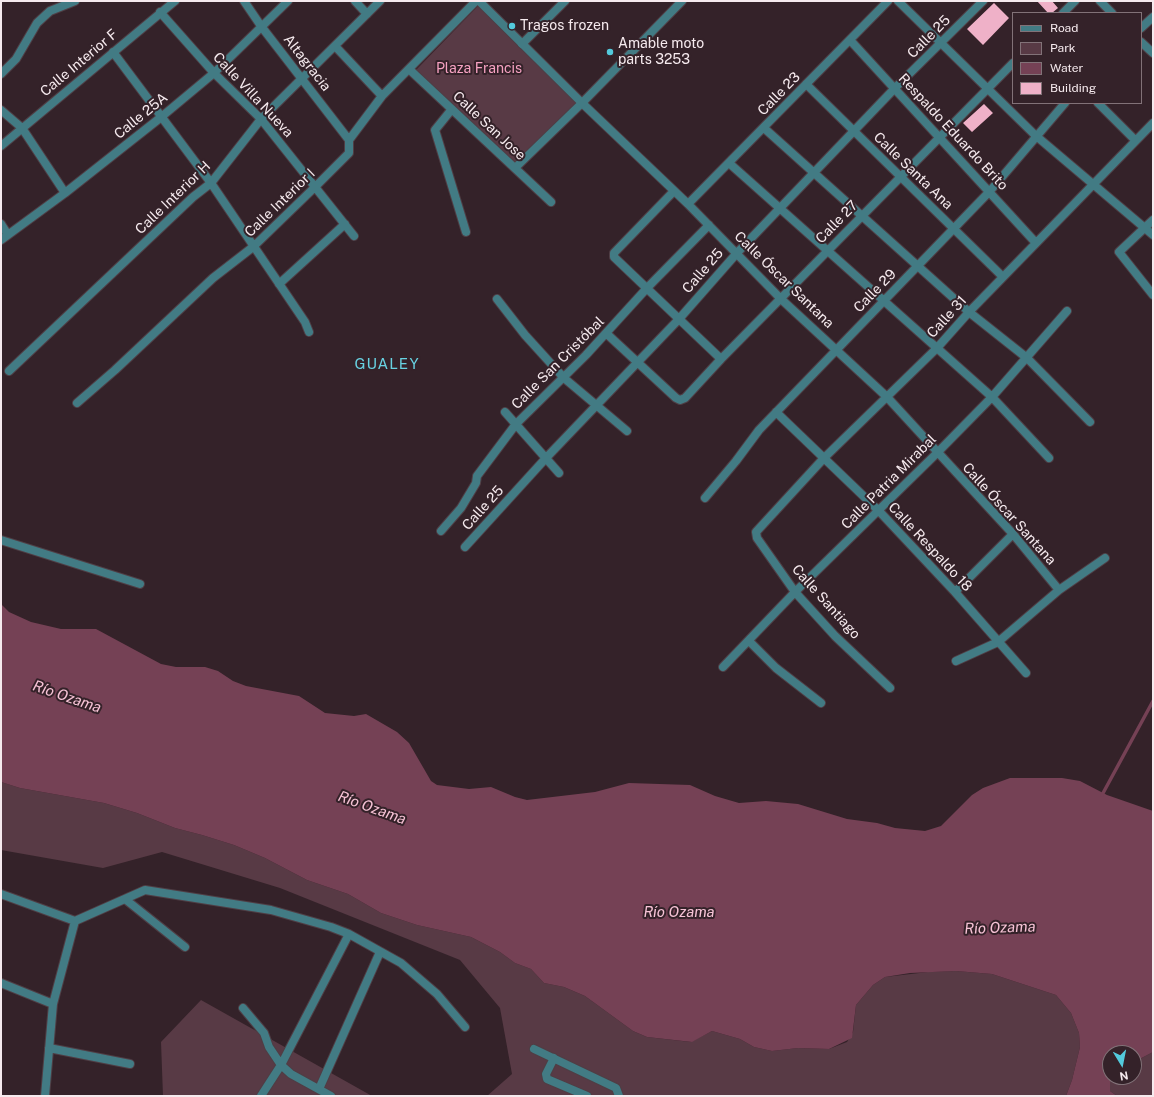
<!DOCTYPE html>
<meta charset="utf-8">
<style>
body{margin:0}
#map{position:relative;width:1154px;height:1097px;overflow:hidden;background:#342229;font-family:"Public Sans",sans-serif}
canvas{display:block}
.frame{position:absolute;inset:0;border:2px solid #f6eaee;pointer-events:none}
.legend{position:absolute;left:1012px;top:12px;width:130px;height:92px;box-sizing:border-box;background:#342229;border:1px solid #827278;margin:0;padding:5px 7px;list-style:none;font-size:12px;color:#f6eaee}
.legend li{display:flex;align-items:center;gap:8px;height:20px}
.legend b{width:20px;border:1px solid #827278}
.north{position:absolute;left:1102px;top:1045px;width:40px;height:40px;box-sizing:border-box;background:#342229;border:1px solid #827278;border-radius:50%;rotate:170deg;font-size:11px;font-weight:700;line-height:16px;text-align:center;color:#f6eaee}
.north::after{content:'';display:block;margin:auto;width:14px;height:18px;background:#53cadc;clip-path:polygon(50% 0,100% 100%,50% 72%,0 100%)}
</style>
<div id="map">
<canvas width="1154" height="1097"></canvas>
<div class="frame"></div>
<ul class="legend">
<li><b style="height:5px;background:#427b84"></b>Road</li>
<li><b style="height:11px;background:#583a45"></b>Park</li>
<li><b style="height:11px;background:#754155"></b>Water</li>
<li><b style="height:11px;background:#efb1c8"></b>Building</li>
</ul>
<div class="north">N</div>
</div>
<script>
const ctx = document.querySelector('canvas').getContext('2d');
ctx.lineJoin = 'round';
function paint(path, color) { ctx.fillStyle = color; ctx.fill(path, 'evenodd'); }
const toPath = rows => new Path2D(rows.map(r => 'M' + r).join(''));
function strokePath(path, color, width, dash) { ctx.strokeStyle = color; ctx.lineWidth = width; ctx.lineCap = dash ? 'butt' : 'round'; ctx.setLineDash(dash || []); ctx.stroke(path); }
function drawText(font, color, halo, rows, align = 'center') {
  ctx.font = font + ' "Public Sans",sans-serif'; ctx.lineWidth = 4; ctx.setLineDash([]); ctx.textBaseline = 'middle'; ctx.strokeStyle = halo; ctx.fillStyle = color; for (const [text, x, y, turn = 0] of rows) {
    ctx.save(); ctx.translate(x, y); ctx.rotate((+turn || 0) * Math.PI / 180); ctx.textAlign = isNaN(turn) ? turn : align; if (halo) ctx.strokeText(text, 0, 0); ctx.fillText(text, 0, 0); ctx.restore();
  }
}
paint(toPath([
 [478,6,577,103,515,163,416,70],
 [1,782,20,788,104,803,137,813,175,828,202,835,234,845,265,858,307,880,348,894,381,913,417,925,471,937,500,952,515,963,531,969,544,983,564,987,585,996,633,1031,647,1037,691,1042,712,1031,740,1039,754,1047,772,1051,798,1048,829,1049,847,1042,853,1032,856,1005,873,985,885,977,928,972,956,971,992,974,1056,995,1071,1013,1079,1033,1080,1047,1072,1080,1066,1096,487,1096,512,1074,500,1008,460,960,280,888,162,852,103,868,1,850],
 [201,1000,372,1096,163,1096,161,1042],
 [1153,1052,1153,1096,1117,1096,1110,1091,1110,1082,1115,1077,1134,1077,1134,1062]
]), '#583a45');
paint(toPath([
 [1,604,9,612,31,622,61,629,96,629,161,664,176,667,205,667,218,671,233,681,246,686,299,696,325,713,354,716,366,714,397,732,409,743,431,781,437,785,469,789,491,787,515,797,527,800,595,792,629,783,690,785,715,796,739,803,766,801,798,804,847,819,877,823,895,828,925,831,941,826,972,795,983,788,1010,778,1062,778,1080,781,1107,795,1153,811,1153,1052,1134,1062,1134,1053,1110,1053,1110,1077,1115,1077,1110,1082,1110,1091,1117,1096,1066,1096,1072,1080,1080,1047,1079,1033,1071,1013,1056,995,992,974,956,971,910,973,885,977,873,985,856,1005,852,1038,829,1049,798,1048,772,1051,754,1047,740,1039,712,1031,692,1042,647,1037,633,1031,585,996,564,987,544,983,531,969,515,963,500,952,471,937,417,925,381,913,348,894,307,880,265,858,234,845,202,835,175,828,137,813,104,803,20,788,1,782]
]), '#754155');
strokePath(toPath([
 [1102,795,1153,701]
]), '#754155', 3.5);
paint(toPath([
 [1037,1,1052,1,1058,8,1052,13,1048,13],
 [994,3,1009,18,983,45,967,29],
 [984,104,993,113,972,132,963,123]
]), '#efb1c8');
const minor = toPath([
 [244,1,261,26,349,140],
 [355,1,367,14],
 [898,1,1035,135,1153,235],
 [1100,1,1112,13],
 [160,12,214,73,261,119,354,236],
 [1063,13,1075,1],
 [1141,28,1153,17],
 [850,40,1036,243],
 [1141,42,1153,53],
 [522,44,565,1],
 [335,46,382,96],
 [113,52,211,183,305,322,309,332],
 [410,70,551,202],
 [1,74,16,59,37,23,50,11,75,1],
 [806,84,1003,277],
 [1098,103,1135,140],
 [452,109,435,130,466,232],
 [1,110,22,128,65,193],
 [764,128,969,312,1027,358,1090,422],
 [1,146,175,1],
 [729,163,992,397,1049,458],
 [515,168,582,103,688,204,781,299,887,397,1013,534,1059,590],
 [674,191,614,253,614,257,721,359],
 [688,204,888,1],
 [1153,220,1119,252,1153,295],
 [1,224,8,235],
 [1,240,65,193,160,118,214,73,288,1],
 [279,284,345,224],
 [497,299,525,335,564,378,627,431],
 [607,334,676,398,680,400,685,398,721,359,1013,63],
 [9,371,193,197,211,183,261,119,380,1],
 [77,403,115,370,213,278,253,247,316,186,349,153,349,140,382,96,476,1],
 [505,412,559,473],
 [776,412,879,511,955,592,1026,673],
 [705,498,736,461,759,430,990,191,1065,103],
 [441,531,461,508,476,483,477,476,516,424,586,355,647,288,709,225],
 [1,540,140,584],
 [465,547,546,458,679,319,737,253,895,88,983,1],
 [955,592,1013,534],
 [749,641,776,668,821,703],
 [956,661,998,642,1059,590,1105,558],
 [723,667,795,592,937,453,992,397,1067,311],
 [890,688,835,636,795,592,757,538,756,532,824,458,937,348,969,312,1153,123],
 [1,894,75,921,53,1004,45,1096],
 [125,899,185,947],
 [75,921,145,890,271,910,331,927,349,934,401,963,437,994,465,1027],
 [1,983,53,1004],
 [243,1008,264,1033,269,1047,281,1065,261,1096],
 [49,1048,130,1064],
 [534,1049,616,1088,619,1096],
 [554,1058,546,1074,547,1079,587,1096],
 [319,1089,380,952],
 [331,1096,291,1074,281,1065,349,934]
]);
const tertiary = toPath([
 [479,1,582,103,682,1]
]);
strokePath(minor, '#4f3e45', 10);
strokePath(tertiary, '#4f3e45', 10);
strokePath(minor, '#427b84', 8);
strokePath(tertiary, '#427b84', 8);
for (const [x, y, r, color] of [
 [512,26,4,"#53cadc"],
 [610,52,4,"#53cadc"]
]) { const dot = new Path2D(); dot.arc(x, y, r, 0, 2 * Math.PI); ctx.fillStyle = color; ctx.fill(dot); strokePath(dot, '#342229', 1.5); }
drawText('14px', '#f6eaee', '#342229', [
 ["Tragos frozen",520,26],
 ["Amable moto",618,44],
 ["parts 3253",618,60]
], 'left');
drawText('14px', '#f6eaee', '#342229', [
 ["Calle 25",929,37,-45],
 ["Calle Interior F",79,63,-40],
 ["Altagracia",307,63,52],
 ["Calle 23",779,94,-46],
 ["Calle Villa Nueva",253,95,47],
 ["Calle 25A",141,116,-39],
 ["Calle San Jose",489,126,43],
 ["Respaldo Eduardo Brito",953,132,47],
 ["Calle Santa Ana",913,171,44],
 ["Calle Interior H",173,198,-44],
 ["Calle Interior I",280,203,-44],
 ["Calle 27",837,222,-46],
 ["Calle 25",703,271,-49],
 ["Calle Óscar Santana",784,280,44],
 ["Calle 29",875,291,-46],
 ["Calle 31",947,317,-48],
 ["Calle San Cristóbal",558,363,-45],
 ["Calle Patria Mirabal",889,482,-45],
 ["Calle 25",483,508,-48],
 ["Calle Óscar Santana",1009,514,48],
 ["Calle Respaldo 18",930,547,47],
 ["Calle Santiago",826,602,48]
]);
drawText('14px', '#f6a2c2', '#342229', [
 ["Plaza Francis",479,69]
]);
ctx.letterSpacing = '1px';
drawText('15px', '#68d2e2', '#342229', [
 ["GUALEY",387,364]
]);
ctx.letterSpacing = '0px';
drawText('italic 15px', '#f7c3d6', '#342229', [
 ["Río Ozama",67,697,19],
 ["Río Ozama",372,808,20],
 ["Río Ozama",679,912],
 ["Río Ozama",1000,928,-2]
]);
</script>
